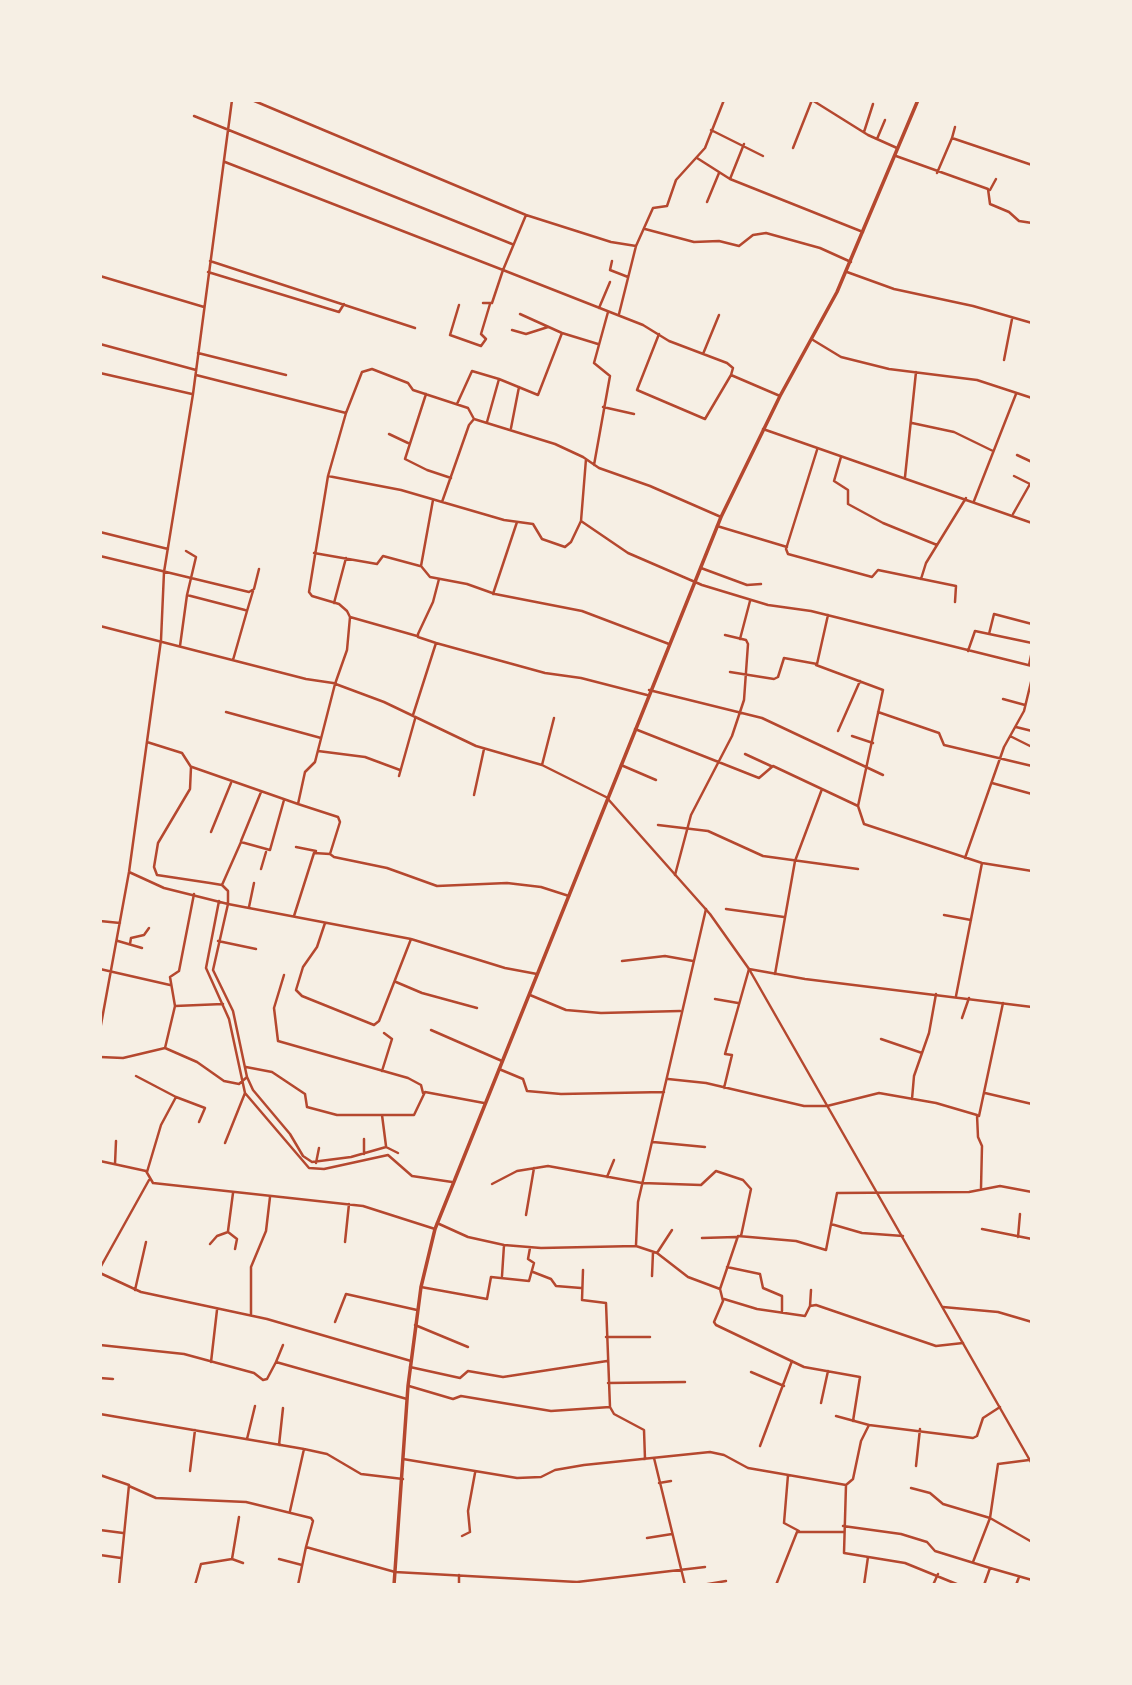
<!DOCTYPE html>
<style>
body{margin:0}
#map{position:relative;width:1132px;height:1685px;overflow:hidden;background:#f6efe4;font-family:"PT Sans Narrow",sans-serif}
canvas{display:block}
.frame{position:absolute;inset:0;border:102px solid #f6efe4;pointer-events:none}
</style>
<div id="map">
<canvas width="1132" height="1685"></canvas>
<div class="frame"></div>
</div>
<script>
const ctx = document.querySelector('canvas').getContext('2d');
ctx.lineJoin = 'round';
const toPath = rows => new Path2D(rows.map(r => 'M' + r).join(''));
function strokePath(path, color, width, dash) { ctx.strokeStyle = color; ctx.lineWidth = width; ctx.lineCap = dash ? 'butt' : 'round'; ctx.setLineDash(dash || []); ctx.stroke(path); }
strokePath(toPath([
 [252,100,526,215,611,242,636,246,653,208,667,206,676,180,705,148,724,100],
 [812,100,868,135,897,148],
 [194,116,512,244],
 [711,130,763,156],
 [864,132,873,104],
 [952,138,955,127],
 [877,139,885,120],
 [793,148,812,100],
 [896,156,988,189,990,204,1009,212,1019,221,1032,223],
 [697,158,730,179,863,232],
 [225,162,503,270,492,303,483,303],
 [937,173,952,138,1032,165],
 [730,179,744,144],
 [990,190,996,179],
 [707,202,719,173],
 [526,215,503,270,643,325,669,341,727,363,733,368,731,375,780,396],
 [645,229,694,242,719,241,739,246,753,235,766,233,820,248,851,262],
 [210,261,415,328],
 [612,261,610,270,628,277],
 [208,272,339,312,344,304],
 [847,272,894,289,973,306,1032,323],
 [100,276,204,307],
 [459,305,450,335,481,346,486,339,481,334,490,304],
 [599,308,610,282],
 [520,314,562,333,598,344],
 [619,314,636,246],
 [512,330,526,334,548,327],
 [659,334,637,390,705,419,731,375],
 [813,340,841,357,889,369,977,380,1032,398],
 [100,344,196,370],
 [198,353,286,375],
 [703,354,719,315],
 [1004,360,1012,319],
 [100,373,192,394],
 [196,375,346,413,362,372,372,369,408,383,413,390,468,408,474,419,555,444,583,457,599,468,650,486,721,517],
 [426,394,405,459,427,470,451,478],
 [457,404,472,371,499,379],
 [603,407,634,414],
 [487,422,499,379,538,395,562,333],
 [912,423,954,432,993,451],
 [511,428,519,387],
 [763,429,1032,523],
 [389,434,408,443],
 [817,450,786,549,788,554,872,577,878,570,956,586,955,602],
 [1017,455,1032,462],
 [841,457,834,481,848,490,848,504,883,523,937,545],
 [594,465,610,376,594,363,608,312],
 [328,476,346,413],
 [905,477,916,372],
 [433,500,421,566,430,577,467,584,495,594,582,611,669,644],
 [974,501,1016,394],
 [442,502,469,425,474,419],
 [1013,514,1030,484,1014,476],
 [581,521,586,459],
 [717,526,787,547],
 [100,532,168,549],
 [186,551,196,557,187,595],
 [314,553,377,564,383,556,420,566],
 [100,556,249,592,254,589,259,569],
 [701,568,747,585,761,584],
 [921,579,926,563,966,498],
 [493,594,517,522],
 [334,603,346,558],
 [247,611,253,591],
 [350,617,417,636],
 [100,626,306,679,333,683,384,702,476,746,542,765,608,798],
 [989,634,994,614,1032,624],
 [740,639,750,601],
 [436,643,418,637,418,634,433,602,439,579],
 [180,646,187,595,245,610,247,611,233,660],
 [968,651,975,631,1032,643],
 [816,665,883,690,858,806,864,824,982,863,1032,871],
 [1029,665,1032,651],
 [730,672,774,679,778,677,784,658,817,664,828,615],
 [649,690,762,718,883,775],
 [1003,699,1025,705],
 [226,712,321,738],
 [878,712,939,733,944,745,1032,766],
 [413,715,436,643,545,673,581,678,647,695],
 [1016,727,1032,731],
 [635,729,759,778,773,766,858,806],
 [838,731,860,681],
 [852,736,873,743],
 [1010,736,1032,747],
 [147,742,182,753,191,767,190,789,158,843,154,867,157,875,210,883,222,885,228,891,228,904,213,970,233,1011,247,1077,253,1090,290,1134,303,1156,312,1162,351,1157,386,1147,398,1153],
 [318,751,365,757,400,770],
 [745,754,771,766],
 [542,765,554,718],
 [621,765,656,780],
 [192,767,298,804],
 [399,776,415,719],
 [992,783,1032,794],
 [474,795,484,749],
 [658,825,708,831,763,856,858,869],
 [211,832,231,783],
 [241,841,261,792],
 [296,847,316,851],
 [965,858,1004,747,1024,711,1032,678],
 [261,869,266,852],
 [129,872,164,888,228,904,411,939,505,968,537,974],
 [675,875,691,815,732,736,744,700,748,644,746,640,725,635],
 [222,885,241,842,270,850,284,800],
 [569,896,541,887,507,883,437,886,387,868,334,857,330,854,340,822,338,817,298,804,305,772,315,762,335,684,347,650,350,617,347,611,339,604,312,596,309,592,328,476,401,490,504,520,533,524,542,539,565,547,571,542,581,521,628,553,702,585,768,605,811,611,1032,666],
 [219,901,206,968,229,1019,245,1093,225,1143],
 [249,907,254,883],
 [726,909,784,917],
 [944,915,971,920],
 [294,916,314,853,330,854],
 [100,921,120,923],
 [325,923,317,947,303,967,296,990,302,996,374,1025,379,1021,411,939],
 [118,941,142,948],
 [218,941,256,949],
 [130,944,131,938,144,935,149,928],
 [622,961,665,956,693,961],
 [100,969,170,985],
 [775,974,795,861,822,789],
 [284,975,274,1008,278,1041,408,1078,421,1085,423,1093],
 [396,982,422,993,477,1008],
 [530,995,566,1010,601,1013,680,1011],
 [956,996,982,863],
 [715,999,738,1003],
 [175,1006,223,1004],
 [962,1018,969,998],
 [100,1030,129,872,161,640,164,572,193,394,232,100],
 [431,1030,502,1061],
 [881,1039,922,1053],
 [165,1048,175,1006,170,977,179,971,194,894],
 [100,1057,123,1058,165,1048,197,1062,224,1081,239,1084,247,1077],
 [246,1067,272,1072,305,1094,307,1107,337,1115,414,1115,425,1092,484,1103],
 [499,1069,523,1079,527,1091,561,1094,664,1092],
 [382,1071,392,1039,384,1033],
 [136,1076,176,1097,161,1125,147,1172],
 [668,1079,706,1083,804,1106,827,1106,879,1093,936,1103,977,1115,978,1137,982,1146,981,1188],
 [724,1088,732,1055,725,1054,749,969],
 [245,1093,309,1168,324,1169,388,1155,412,1176,452,1182],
 [985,1093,1032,1104],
 [176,1097,205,1108,199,1122],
 [912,1099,914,1076,929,1033,936,994],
 [382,1115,386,1146],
 [979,1116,1003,1003],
 [364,1139,364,1154],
 [653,1142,705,1147],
 [100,1161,146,1171,153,1183,363,1206,435,1229],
 [316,1163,319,1148],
 [115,1164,116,1141],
 [607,1177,614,1160],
 [492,1184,517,1171,548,1166,642,1183,701,1185,716,1171,743,1180,751,1189,741,1236],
 [526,1215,534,1168],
 [437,1223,468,1237,504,1245,541,1248,636,1246,657,1253,688,1277,720,1289,723,1301,714,1322,716,1325,804,1367,860,1377,853,1421],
 [831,1224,862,1233,903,1236],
 [982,1229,1032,1239],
 [228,1231,233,1193],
 [1018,1237,1020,1214],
 [702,1238,736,1237],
 [345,1242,349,1204],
 [210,1244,217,1236,228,1232,237,1239,235,1249],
 [636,1245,638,1202,706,909],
 [657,1253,672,1230],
 [727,1267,760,1274,763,1288,782,1296,782,1311],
 [100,1268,149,1180],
 [583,1270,582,1300,606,1303,610,1407,614,1414,644,1430,645,1459],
 [533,1272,551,1279,556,1286,581,1288],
 [100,1273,141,1292,267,1319,411,1361],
 [502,1276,504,1245],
 [652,1276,653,1252],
 [421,1287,487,1299,491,1277,529,1281,534,1263,528,1259,530,1248],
 [720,1289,738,1236,796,1241,826,1250,837,1193,969,1192,1000,1186,1032,1192],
 [135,1290,146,1242],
 [724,1299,757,1309,805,1316,810,1306,816,1305,936,1346,963,1343],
 [810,1306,811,1290],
 [943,1307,998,1312,1032,1322],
 [251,1315,251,1267,266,1231,270,1197],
 [335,1322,346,1294,417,1310],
 [415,1325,468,1347],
 [606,1337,650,1337],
 [100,1345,184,1354,254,1373,263,1380,267,1379,276,1362,407,1399],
 [211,1362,217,1310],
 [276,1362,283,1345],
 [410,1367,460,1378,468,1371,503,1377,607,1361],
 [751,1372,784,1386],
 [100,1378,113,1379],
 [608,1383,685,1382],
 [409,1386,453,1399,461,1396,551,1411,610,1407],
 [821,1403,828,1371],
 [100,1414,304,1449,327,1454,361,1474,403,1479],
 [836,1416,869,1425],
 [247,1439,255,1406],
 [279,1445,283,1408],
 [760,1446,792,1361],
 [654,1458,685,1585],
 [403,1459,517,1478,541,1477,555,1470,584,1465,710,1452,724,1455,748,1468,846,1485,853,1479,861,1441,869,1425,973,1438,977,1436,983,1418,1000,1407],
 [916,1466,920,1429],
 [190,1471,195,1430],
 [100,1475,129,1485,119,1585],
 [788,1475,784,1523,799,1531],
 [659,1483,671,1481],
 [846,1485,844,1553,905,1563,959,1585],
 [129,1486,156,1498,246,1502,311,1518,313,1521,306,1547,395,1572,577,1582,705,1567],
 [911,1488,930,1493,943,1504,990,1518,1032,1542],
 [290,1511,304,1449],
 [843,1526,901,1534,927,1542,935,1551,990,1568],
 [100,1530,123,1533],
 [462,1536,470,1532,468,1511,475,1473],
 [647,1538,672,1534],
 [100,1555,121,1558],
 [232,1559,243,1563],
 [279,1559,302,1565],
 [973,1562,990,1518,998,1464,1029,1460],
 [195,1585,201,1564,232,1559,239,1517],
 [298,1585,306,1547],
 [459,1585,459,1575],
 [702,1585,726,1581],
 [776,1585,797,1532,843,1532],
 [864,1585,868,1557],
 [933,1585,938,1574],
 [984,1585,990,1568,1032,1580],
 [1016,1585,1019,1577]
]), '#b5482f', 2.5);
strokePath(toPath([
 [608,799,710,914,749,969,1032,1464],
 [749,969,805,979,1032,1007]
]), '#b5482f', 2.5);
strokePath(toPath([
 [394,1585,408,1386,421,1287,435,1229,721,517,780,396,837,292,918,100]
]), '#b5482f', 3.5);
</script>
